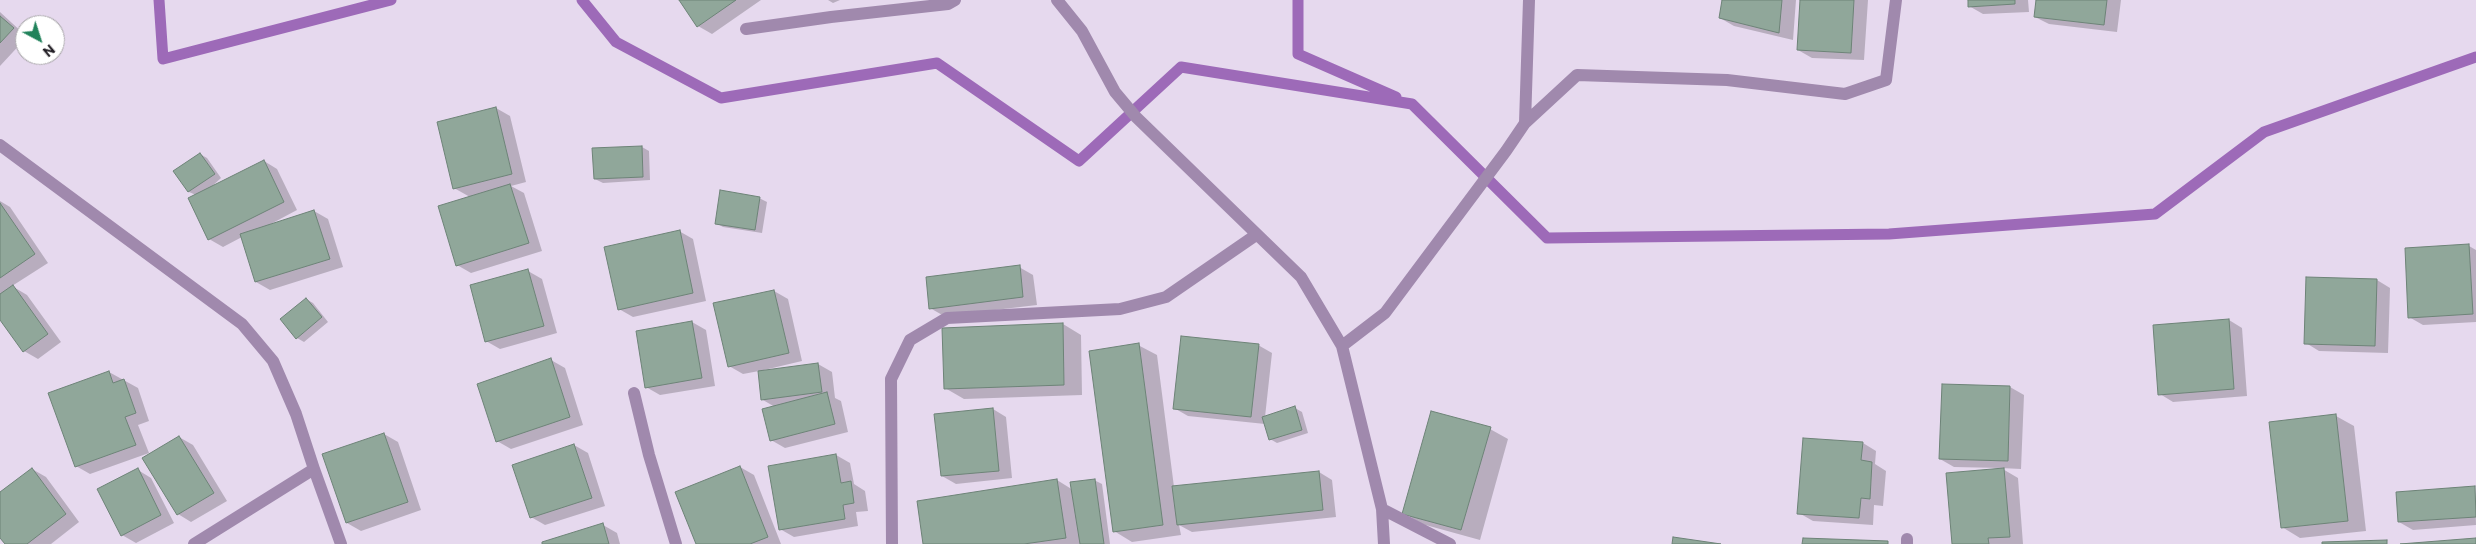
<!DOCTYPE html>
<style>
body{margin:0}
#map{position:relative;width:2476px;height:544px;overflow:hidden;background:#e6d9ee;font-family:Commissioner,sans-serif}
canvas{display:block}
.north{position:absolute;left:15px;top:15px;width:50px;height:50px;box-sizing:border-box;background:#fff;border:1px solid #a7a5a8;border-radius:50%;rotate:140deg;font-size:14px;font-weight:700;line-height:20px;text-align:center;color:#221e25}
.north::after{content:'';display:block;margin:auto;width:18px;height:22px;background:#21825b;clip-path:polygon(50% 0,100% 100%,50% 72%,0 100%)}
</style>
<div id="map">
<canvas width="2476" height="544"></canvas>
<div class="north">N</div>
</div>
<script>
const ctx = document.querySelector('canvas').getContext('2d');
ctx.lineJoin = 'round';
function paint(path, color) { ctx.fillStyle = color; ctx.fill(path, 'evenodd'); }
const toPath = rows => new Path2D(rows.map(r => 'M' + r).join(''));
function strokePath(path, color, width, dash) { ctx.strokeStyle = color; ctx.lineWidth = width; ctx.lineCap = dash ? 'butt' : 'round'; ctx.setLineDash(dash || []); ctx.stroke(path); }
paint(toPath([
 [680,0,761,0,712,34,698,26],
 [828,0,840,0,833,3],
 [1723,0,1796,0,1793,40,1734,26,1720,18],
 [1801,0,1868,0,1864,60,1812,58,1798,50],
 [1969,0,2028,0,2029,12,1983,14,1969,6],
 [2037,0,2121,0,2117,32,2049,24,2035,17],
 [0,12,25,35,25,39,0,66],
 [496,108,510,116,526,182,511,186,524,193,542,251,471,273,457,265,470,197,454,188],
 [642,147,649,151,650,180,603,183,595,179],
 [200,154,207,158,221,178,209,189,264,161,277,169,297,210,267,226,314,211,328,219,343,267,270,290,256,282,242,237,223,247,209,239,196,195,189,192,175,172],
 [759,198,767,202,762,233,723,227,716,223],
 [0,201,10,207,48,263,12,286,27,295,61,342,38,359,24,351,0,318],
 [679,231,693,239,706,301,633,317,619,309],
 [2469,246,2476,250,2476,322,2423,325,2409,317],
 [1019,267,1033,275,1037,305,944,316,930,308],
 [528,271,542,279,557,333,500,349,486,341],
 [2377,280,2390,288,2388,353,2319,351,2306,343],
 [774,291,788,299,802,361,764,370,765,371,818,364,832,372,835,398,841,401,848,432,785,448,771,440,775,407,763,400,759,371,743,374,729,366],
 [306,299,313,303,328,322,304,342,297,338],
 [2229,320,2242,328,2247,396,2173,402,2160,394],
 [692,322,706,330,715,386,660,395,646,387],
 [1063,324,1081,335,1082,395,964,399,945,388],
 [1138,345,1157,355,1174,487,1319,472,1332,480,1336,517,1192,532,1179,525,1181,535,1132,542,1114,531],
 [1258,345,1272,353,1265,417,1295,408,1302,412,1308,433,1277,443,1270,439,1265,424,1188,416,1174,408],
 [551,360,565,368,583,425,511,449,497,441],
 [109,372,138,388,149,421,138,425,149,453,90,474,76,466],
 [2010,387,2024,395,2021,469,2001,468,2018,478,2023,544,1954,544,2001,468,1954,467,1940,459],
 [993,409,1006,417,1012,478,956,484,942,476],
 [2336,416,2354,426,2366,531,2300,538,2282,527],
 [1490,429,1508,439,1480,540,1422,524,1404,513],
 [384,434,398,442,421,510,361,531,347,523],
 [179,437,193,445,227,501,191,522,178,514],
 [1863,443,1876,451,1875,464,1886,471,1883,506,1874,505,1873,525,1813,521,1799,513],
 [574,445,588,453,605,506,545,525,531,517],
 [836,455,850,463,854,484,865,491,868,511,856,512,858,526,794,537,780,529],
 [740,467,754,475,781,544,697,544],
 [32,469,46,477,79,522,51,544,6,544,0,535,0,493],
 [138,470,151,478,174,523,136,543,122,535],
 [1057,480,1073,490,1094,480,1102,484,1110,544,924,544],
 [2475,488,2476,525,2413,530,2399,522],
 [603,525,617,533,620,544,544,544]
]), '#0003');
strokePath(toPath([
 [159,0,163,59,391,0],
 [582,0,616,42,721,98,937,63,1079,161,1181,67,1412,104,1547,238,1889,234,2155,214,2264,132,2476,57],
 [1298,0,1298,54,1396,97]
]), '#9d6ab8', 11);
const building = toPath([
 [679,0,736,0,697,27,679,0],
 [1722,0,1782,0,1779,33,1719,18,1722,0],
 [1800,0,1854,0,1851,53,1797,50,1800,0],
 [1968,0,2015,0,2015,4,1968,7,1968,0],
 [2036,0,2107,0,2104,25,2034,17,2036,0],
 [0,16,14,28,0,43,0,16],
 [496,107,512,174,453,189,437,122,496,107],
 [642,146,643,177,594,179,592,148,642,146],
 [200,153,215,174,188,192,173,171,200,153],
 [264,160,284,202,208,240,188,198,264,160],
 [510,184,529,243,456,266,438,206,510,184],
 [720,190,760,197,755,230,715,224,720,190],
 [0,203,35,254,0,278,0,203],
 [314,210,330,259,255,282,240,234,314,210],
 [680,230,693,293,618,310,604,247,680,230],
 [2469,244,2473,314,2408,318,2405,248,2469,244],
 [1020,265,1023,297,929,309,926,277,1020,265],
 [528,269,544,326,485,342,470,285,528,269],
 [2306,277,2377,279,2375,346,2304,344,2306,277],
 [13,285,48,334,23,352,0,320,0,294,13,285],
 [774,290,789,353,728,367,713,303,774,290],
 [306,298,322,317,296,339,280,319,306,298],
 [2229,319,2234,389,2158,395,2153,325,2229,319],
 [692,321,702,378,645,388,636,331,692,321],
 [1063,323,1064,385,944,389,942,328,1063,323],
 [1181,336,1259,344,1251,417,1173,409,1181,336],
 [1139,343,1163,525,1113,532,1089,351,1139,343],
 [551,358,570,417,496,442,477,384,551,358],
 [818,363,822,392,761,400,758,371,818,363],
 [109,371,113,383,124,379,136,413,125,417,136,445,75,467,48,393,109,371],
 [1942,384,2010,386,2008,461,1939,459,1942,384],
 [827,392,835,424,770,441,762,409,827,392],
 [1295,406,1302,430,1269,440,1262,417,1295,406],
 [993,408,999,471,941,476,934,414,993,408],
 [1431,411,1491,427,1461,530,1402,514,1431,411],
 [2336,414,2348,521,2281,528,2269,422,2336,414],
 [384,433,408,502,346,523,322,454,384,433],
 [179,436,214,493,177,515,142,458,179,436],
 [1803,438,1863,442,1861,460,1872,462,1870,499,1861,498,1859,518,1797,514,1803,438],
 [574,444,592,498,530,518,512,465,574,444],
 [836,454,841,483,851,481,854,503,843,505,845,519,779,530,768,466,836,454],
 [740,466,768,537,750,544,696,544,675,492,740,466],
 [32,468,66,514,27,544,5,544,0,538,0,492,32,468],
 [138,468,161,515,121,536,97,489,138,468],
 [2004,468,2010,537,1988,538,1989,544,1952,544,1946,473,2004,468],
 [1319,471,1323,510,1177,525,1172,486,1319,471],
 [1057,479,1066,538,1024,544,923,544,917,501,1057,479],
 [1095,479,1104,544,1080,544,1070,482,1095,479],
 [2475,486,2476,517,2398,522,2396,492,2475,486],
 [603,523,609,544,542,544,542,542,603,523],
 [1673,537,1721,544,1672,544,1673,537],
 [1803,538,1888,541,1888,544,1802,544,1803,538],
 [2476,538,2476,544,2400,544,2476,538],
 [2387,540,2387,544,2322,544,2322,542,2387,540]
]);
paint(building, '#90a79a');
strokePath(building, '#6d8377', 1);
strokePath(toPath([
 [1057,0,1082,31,1115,92,1136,117,1301,277,1342,346,1382,509,1384,544],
 [746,29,831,17,948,4,955,0],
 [1525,123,1577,75,1727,80,1845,94,1886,80,1896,0],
 [0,145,242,324,273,361,296,414,314,469,341,544],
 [1342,346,1385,313,1506,151,1525,123,1529,0],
 [634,393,649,455,676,544],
 [1382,509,1450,544],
 [1907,539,1907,544],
 [194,544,314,469],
 [892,544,891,379,910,340,947,318,1120,309,1166,297,1256,235]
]), '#a089ad', 12);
</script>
